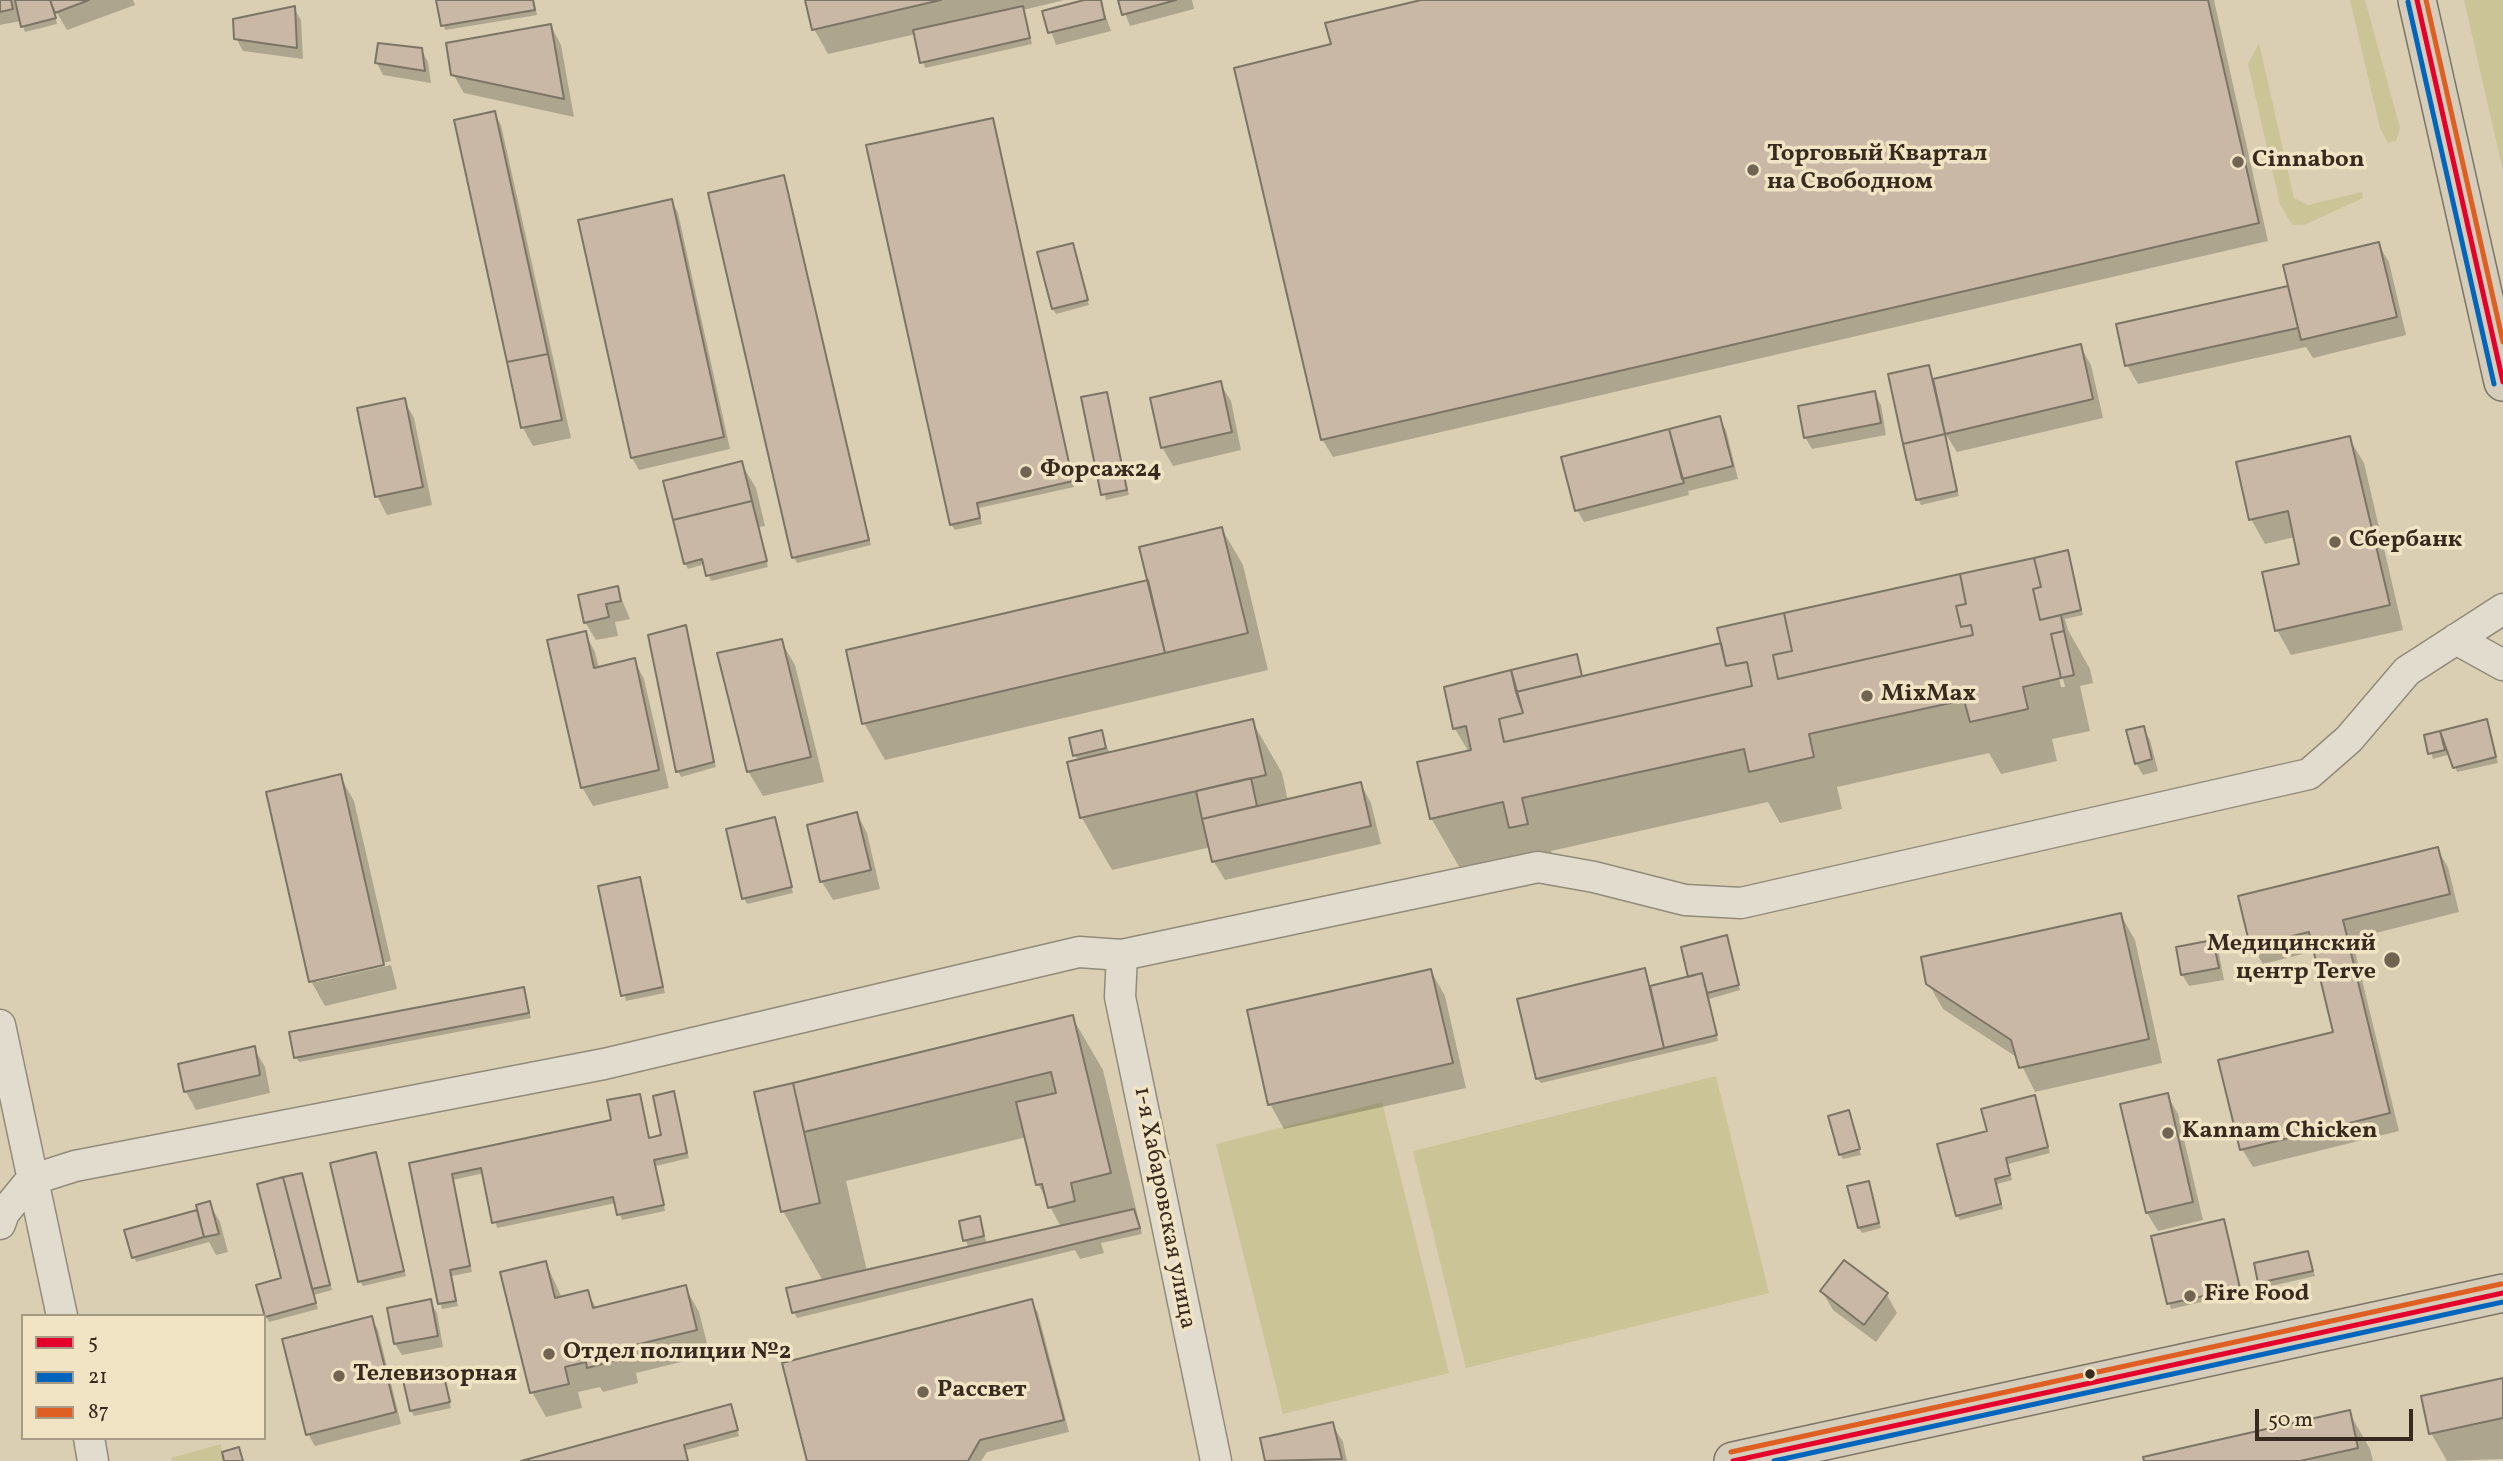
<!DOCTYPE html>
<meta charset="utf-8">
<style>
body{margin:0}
#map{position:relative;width:2503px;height:1461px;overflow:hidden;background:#dacfb3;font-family:Vollkorn,serif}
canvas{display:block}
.legend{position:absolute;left:21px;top:1314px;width:245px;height:126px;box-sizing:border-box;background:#f1e4c4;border:2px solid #a79a82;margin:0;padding:9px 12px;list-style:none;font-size:21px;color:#382a1f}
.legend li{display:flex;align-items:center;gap:14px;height:35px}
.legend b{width:35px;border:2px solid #a79a82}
.scale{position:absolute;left:2255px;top:1409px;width:158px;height:32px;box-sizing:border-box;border:4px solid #382a1f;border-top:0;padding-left:9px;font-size:21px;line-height:24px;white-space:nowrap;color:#382a1f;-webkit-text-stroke:5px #f1e4c4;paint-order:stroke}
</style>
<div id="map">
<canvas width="2503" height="1461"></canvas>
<ul class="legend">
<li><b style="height:9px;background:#e4002b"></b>5</li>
<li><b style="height:9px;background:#0065bd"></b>21</li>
<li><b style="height:9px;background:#df5f22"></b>87</li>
</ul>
<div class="scale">50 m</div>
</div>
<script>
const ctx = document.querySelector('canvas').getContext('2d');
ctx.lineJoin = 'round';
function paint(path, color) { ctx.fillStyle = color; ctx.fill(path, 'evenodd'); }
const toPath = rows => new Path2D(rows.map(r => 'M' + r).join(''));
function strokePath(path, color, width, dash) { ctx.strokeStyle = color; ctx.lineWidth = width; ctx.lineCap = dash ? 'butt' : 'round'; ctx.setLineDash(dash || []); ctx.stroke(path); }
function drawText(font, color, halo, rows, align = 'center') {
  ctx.font = font + ' Vollkorn,serif'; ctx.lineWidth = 7; ctx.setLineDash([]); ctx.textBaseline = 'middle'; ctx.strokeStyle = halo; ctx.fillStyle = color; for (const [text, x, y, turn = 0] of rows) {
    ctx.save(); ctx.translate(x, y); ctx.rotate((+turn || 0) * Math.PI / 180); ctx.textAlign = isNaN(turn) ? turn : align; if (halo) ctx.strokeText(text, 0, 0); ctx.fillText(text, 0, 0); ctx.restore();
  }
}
paint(toPath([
 [2350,0,2365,0,2400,128,2396,141,2388,143,2380,128],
 [2464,0,2503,0,2503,171],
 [2259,43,2294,198,2308,205,2362,192,2363,198,2304,225,2292,225,2280,204,2248,64],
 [1716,1076,1769,1293,1466,1368,1413,1151],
 [1382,1102,1449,1373,1283,1414,1216,1144],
 [221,1444,224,1461,172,1461,171,1458]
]), '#cbc497');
paint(toPath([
 [0,0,133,0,135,5,67,30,53,6,57,24,25,32,21,21,0,25],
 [438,0,534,0,537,15,445,30],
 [807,0,1065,0,1023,10,1032,44,925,68,916,34,828,54,814,29],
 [1091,0,1100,0,1111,31,1056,45,1044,12],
 [1120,0,1192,0,1194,9,1130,26],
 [1429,0,2214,0,2268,241,1333,457,1322,439,1333,46],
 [294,8,301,20,303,59,243,51,236,38],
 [551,26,561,45,574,117,464,93,453,74],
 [421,49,428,62,431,83,383,75,377,63],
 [494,113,501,125,571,438,533,446,523,428],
 [992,120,1074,487,979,508,982,524,955,530,951,524],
 [783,177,871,545,797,563,794,557],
 [671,201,678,213,730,449,639,470,632,458,580,222],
 [2378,244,2389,262,2406,335,2313,358,2306,347,2138,384,2127,365,2118,325,2290,287],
 [1072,245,1089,305,1056,314,1053,309],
 [2080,346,2091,365,2103,418,1957,452,1945,433,1959,496,1921,505,1918,499,1928,367,1934,381],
 [1220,383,1231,401,1241,450,1173,466,1162,447],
 [1874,393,1881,405,1886,435,1812,449,1805,437],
 [1106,394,1129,495,1106,500,1083,399],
 [404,400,414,418,432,505,387,515,377,496],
 [1719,418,1726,430,1738,479,1688,491,1689,495,1584,522,1577,510],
 [2349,438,2364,463,2403,630,2291,655,2277,630,2301,565,2295,537,2265,544,2251,519],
 [741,463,756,488,765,526,759,527,768,567,711,581,705,564,688,569,685,563],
 [1222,529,1243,565,1268,670,885,760,864,723,1150,581],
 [2068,552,2083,615,2065,619,2068,630,2090,669,2093,683,2080,686,2090,731,2052,739,2057,761,2001,774,1989,753,1837,787,1842,809,1780,823,1768,802,1551,851,1557,876,1461,870,1431,818,1469,752,1455,729,1446,688,1576,656,1583,677,1720,645],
 [2049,633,2054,641,2065,687,2061,687],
 [617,588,630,619,615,622,618,636,596,640,585,622],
 [685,627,716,767,681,777,678,771],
 [585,633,595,652,599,668,634,660,644,679,669,788,593,806,582,787],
 [781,641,795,665,824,782,763,796,748,771],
 [1252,721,1282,773,1288,801,1361,784,1371,803,1381,844,1225,880,1214,862,1211,847,1112,870,1082,818,1069,764,1079,762,1075,755,1101,732,1110,754],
 [2486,721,2498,763,2457,772,2451,754,2433,759,2426,736],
 [2143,728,2150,740,2158,771,2143,775,2136,763],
 [340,776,354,801,391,961,316,978,316,982,391,965,397,989,325,1006,311,981],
 [857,814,867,833,880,889,833,900,822,882,809,826],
 [774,819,793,893,747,904,744,898],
 [2437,849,2448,867,2459,912,2352,939,2399,1131,2253,1167,2242,1149,2335,1033,2315,951,2263,964,2252,946,2240,897],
 [639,879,665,993,626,1001,600,888],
 [2121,915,2135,940,2162,1063,2035,1092,2018,1058,1943,1009,1928,983],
 [1726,937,1740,990,1709,999,1718,1041,1541,1083,1537,1078,1644,970,1650,987,1690,978],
 [2213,942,2219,954,2224,980,2189,986,2182,974],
 [1431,971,1445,996,1466,1088,1284,1129,1270,1104],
 [523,989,531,1018,299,1062,296,1057],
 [1072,1017,1103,1070,1142,1234,1101,1243,1104,1253,1080,1259,1075,1250,797,1318,794,1312,823,1281,783,1211,756,1093],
 [1027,1137,1038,1184,1061,1227,987,1244,979,1218,965,1240,969,1248,867,1271,846,1181],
 [254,1048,265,1067,270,1093,196,1110,186,1092],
 [673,1093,689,1158,656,1166,665,1211,622,1220,616,1203,497,1228,484,1173,453,1180,472,1272,452,1276,458,1306,442,1309,411,1164,613,1121,639,1096,650,1140,664,1137],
 [2167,1095,2178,1114,2203,1220,2158,1231,2147,1213],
 [2034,1097,2050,1153,2008,1164,2012,1180,1997,1184,2003,1209,1960,1220,1957,1215,1989,1132],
 [1848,1112,1861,1155,1843,1159,1840,1154],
 [375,1154,406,1276,363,1286,360,1281],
 [301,1175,332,1290,314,1295,318,1309,269,1322,266,1316,283,1279],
 [1868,1183,1881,1228,1862,1233,1859,1228],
 [209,1203,220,1222,228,1252,216,1255,209,1242,136,1262,126,1232,199,1211],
 [2223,1221,2241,1293,2171,1309,2153,1237],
 [2307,1253,2315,1276,2263,1288,2256,1264],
 [546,1263,562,1298,587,1292,597,1309,685,1287,699,1312,710,1355,636,1373,638,1383,603,1392,600,1387,578,1392,582,1408,546,1417,532,1392],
 [1822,1291,1887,1295,1897,1313,1876,1342,1833,1310],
 [430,1301,437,1313,443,1347,402,1355,395,1344],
 [1031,1301,1038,1313,1069,1432,987,1452,981,1461,809,1461],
 [371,1318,378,1330,401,1424,315,1446,308,1434],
 [442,1374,451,1408,414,1416,411,1410],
 [2503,1380,2503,1459,2447,1461,2431,1433],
 [730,1406,739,1436,686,1450,689,1461,527,1461],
 [2349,1412,2370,1449,2373,1461,2146,1461],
 [1332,1424,1343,1442,1347,1461,1267,1461,1262,1439]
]), '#0003');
const building = toPath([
 [0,0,11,0,13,9,0,12,0,0],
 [15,0,50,0,56,18,21,27,15,0],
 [50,0,89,0,55,13,50,0],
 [436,0,533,0,535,10,441,26,436,0],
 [805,0,941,0,812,30,805,0],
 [1084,0,1101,0,1105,19,1048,33,1042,11,1084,0],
 [1118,0,1176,0,1122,15,1118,0],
 [1421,0,2208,0,2259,223,1321,440,1234,68,1331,44,1325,23,1421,0],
 [295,6,297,48,234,39,233,19,295,6],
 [1023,6,1030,38,920,63,913,30,1023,6],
 [551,24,564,99,451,75,446,43,551,24],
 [378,43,422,48,425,71,375,63,378,43],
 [495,111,548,354,507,362,454,120,495,111],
 [993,118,1073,481,977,503,980,518,950,525,866,145,993,118],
 [784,175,869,540,792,558,708,193,784,175],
 [672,199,724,437,631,458,578,220,672,199],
 [2379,242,2397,317,2301,340,2283,265,2379,242],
 [1073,243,1088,300,1052,309,1037,252,1073,243],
 [2288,286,2298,328,2125,366,2116,324,2288,286],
 [2081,344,2093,399,1945,434,1933,379,2081,344],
 [548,354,562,420,521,428,507,362,548,354],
 [1929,365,1945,434,1903,444,1888,374,1929,365],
 [1221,381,1232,432,1161,448,1150,398,1221,381],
 [1875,391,1881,423,1804,438,1798,406,1875,391],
 [1107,392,1127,490,1101,495,1081,397,1107,392],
 [405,398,423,487,375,497,357,408,405,398],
 [1720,416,1733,466,1682,479,1669,429,1720,416],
 [1669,429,1684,483,1575,511,1561,457,1669,429],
 [1945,434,1957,491,1916,500,1903,444,1945,434],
 [2350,436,2390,605,2275,631,2262,572,2299,564,2288,511,2249,520,2236,462,2350,436],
 [742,461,752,501,673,520,663,481,742,461],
 [752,501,767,561,706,576,702,559,684,564,673,520,752,501],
 [1222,527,1248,633,1165,653,1139,547,1222,527],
 [2068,550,2081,610,2040,620,2033,589,2041,587,2034,558,2068,550],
 [2034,558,2041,587,2033,589,2040,620,2061,615,2064,631,2051,634,2061,678,2023,687,2028,709,1970,722,1964,700,1809,734,1814,757,1749,772,1744,749,1522,798,1528,824,1509,828,1503,802,1430,819,1417,762,1471,750,1466,726,1453,729,1444,687,1511,670,1523,713,1499,719,1504,742,1752,686,1747,662,1726,666,1717,628,1784,613,1792,651,1773,655,1778,679,1973,635,1971,625,1961,627,1956,606,1966,604,1960,574,2034,558],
 [1960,574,1966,604,1956,606,1961,627,1971,625,1973,635,1778,679,1773,655,1792,651,1784,613,1960,574],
 [1148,580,1165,653,862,724,846,650,1148,580],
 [618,586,621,601,606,604,609,617,584,623,578,595,618,586],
 [686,625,714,762,676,772,648,635,686,625],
 [586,631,594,668,635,658,659,770,581,788,547,640,586,631],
 [2064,631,2074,675,2061,678,2051,634,2064,631],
 [782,639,811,757,747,772,717,653,782,639],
 [1721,643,1726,666,1747,662,1752,686,1504,742,1499,719,1523,713,1516,692,1721,643],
 [1577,654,1582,676,1516,692,1511,670,1577,654],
 [1253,719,1266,775,1080,818,1067,762,1253,719],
 [2487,719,2496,757,2453,768,2440,731,2487,719],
 [2144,726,2152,759,2135,764,2126,730,2144,726],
 [1102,730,1106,748,1073,756,1069,738,1102,730],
 [2440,731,2445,750,2428,754,2424,735,2440,731],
 [341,774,384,965,309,982,266,792,341,774],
 [1251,778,1257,806,1202,819,1196,791,1251,778],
 [1361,782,1371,826,1212,862,1202,819,1361,782],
 [857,812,871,870,820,882,807,825,857,812],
 [775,817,792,887,742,899,726,829,775,817],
 [2438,847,2450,894,2343,920,2390,1113,2240,1150,2218,1060,2333,1032,2309,932,2250,946,2238,896,2438,847],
 [640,877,663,987,621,996,598,886,640,877],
 [2121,913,2149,1039,2019,1068,2011,1040,1926,984,1921,957,2121,913],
 [1727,935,1739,985,1707,993,1702,973,1688,977,1681,947,1727,935],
 [2213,940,2219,968,2181,975,2176,947,2213,940],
 [1645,968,1664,1048,1536,1079,1517,999,1645,968],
 [1431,969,1453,1063,1268,1105,1247,1010,1431,969],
 [1702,973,1717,1035,1664,1048,1650,986,1702,973],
 [524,987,529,1013,294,1058,289,1032,524,987],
 [1073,1015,1111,1173,1071,1183,1075,1201,1048,1208,1042,1184,1036,1185,1016,1102,1056,1093,1051,1072,804,1132,793,1083,1073,1015],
 [255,1046,260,1075,184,1092,178,1064,255,1046],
 [793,1083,820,1203,781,1212,754,1092,793,1083],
 [674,1091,687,1153,654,1160,664,1205,617,1215,613,1197,492,1223,481,1168,452,1174,470,1266,450,1270,456,1301,438,1304,409,1163,611,1120,607,1100,640,1094,649,1138,661,1135,653,1096,674,1091],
 [2168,1093,2193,1202,2146,1213,2120,1104,2168,1093],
 [2035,1095,2048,1147,2006,1158,2010,1175,1995,1179,2001,1204,1956,1216,1937,1144,1987,1131,1981,1109,2035,1095],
 [1849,1110,1860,1149,1839,1155,1828,1116,1849,1110],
 [376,1152,404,1271,358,1282,330,1163,376,1152],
 [302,1173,330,1285,312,1289,283,1177,302,1173],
 [283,1177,316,1303,265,1317,256,1285,281,1278,257,1184,283,1177],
 [1869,1181,1879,1223,1858,1228,1847,1186,1869,1181],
 [210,1201,219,1234,204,1237,196,1205,210,1201],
 [1134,1209,1140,1228,792,1313,786,1288,1134,1209],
 [197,1210,204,1237,132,1258,124,1230,197,1210],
 [980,1216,984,1236,963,1241,959,1221,980,1216],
 [2224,1219,2240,1288,2167,1304,2151,1236,2224,1219],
 [2308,1251,2313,1271,2258,1283,2254,1263,2308,1251],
 [1844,1260,1888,1293,1864,1325,1820,1291,1844,1260],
 [546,1261,555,1298,588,1290,593,1308,686,1285,697,1330,623,1348,625,1358,587,1368,586,1362,565,1367,569,1384,530,1393,500,1272,546,1261],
 [431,1299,438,1336,394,1344,387,1308,431,1299],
 [1032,1299,1064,1420,980,1440,968,1461,807,1461,782,1363,1032,1299],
 [372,1316,396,1412,306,1435,282,1339,372,1316],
 [443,1372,450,1402,410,1411,403,1380,443,1372],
 [2503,1378,2503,1418,2429,1434,2421,1396,2503,1378],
 [731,1404,738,1430,684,1445,688,1461,521,1461,731,1404],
 [2350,1410,2358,1448,2300,1461,2144,1461,2143,1457,2350,1410],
 [1333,1422,1342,1459,1265,1461,1260,1438,1333,1422],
 [239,1447,243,1461,224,1461,222,1452,239,1447]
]);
paint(building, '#c9b8a5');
strokePath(building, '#7c7566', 2);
const minor = toPath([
 [2456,639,2503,665],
 [1122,955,1120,997,1216,1461],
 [0,1025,62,1316],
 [0,1224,4,1213,31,1180,75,1166,604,1064,1079,952,1122,955,1538,867,1594,877,1685,900,1741,903,2309,774,2349,739,2407,671,2503,609],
 [89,1438,93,1461]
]);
const major = toPath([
 [2417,0,2503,382],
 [1733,1461,2503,1293]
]);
strokePath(minor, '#928b7a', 33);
strokePath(major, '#7c7566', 40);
strokePath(minor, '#e1dcce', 30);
strokePath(major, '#d5ccba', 37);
strokePath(toPath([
 [2417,0,2503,382],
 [1733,1461,2503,1293]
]), '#e4002b', 5);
strokePath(toPath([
 [2408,2,2494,384],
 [1774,1461,2503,1302]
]), '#0065bd', 5);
strokePath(toPath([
 [2426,0,2503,342],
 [1731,1452,2501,1284]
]), '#df5f22', 5);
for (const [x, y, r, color] of [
 [2238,162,7,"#716453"],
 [1753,170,7,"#716453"],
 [1026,472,7,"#716453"],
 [2335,542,7,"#716453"],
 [1867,696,7,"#716453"],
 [2392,960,9,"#716453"],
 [2168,1133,7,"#716453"],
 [2190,1296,7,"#716453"],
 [549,1354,7,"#716453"],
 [2090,1374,6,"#382a1f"],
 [339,1376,7,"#716453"],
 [923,1392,7,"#716453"]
]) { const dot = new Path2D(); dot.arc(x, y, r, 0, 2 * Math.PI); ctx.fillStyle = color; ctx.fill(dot); strokePath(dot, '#f1e4c4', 2.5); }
drawText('bold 24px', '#382a1f', '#f1e4c4', [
 ["Торговый Квартал",1767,156],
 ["на Свободном",1767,184],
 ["Cinnabon",2252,162],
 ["Форсаж24",1040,472],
 ["Сбербанк",2349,542],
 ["MixMax",1881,696],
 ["Медицинский",2376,946,"right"],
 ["центр Terve",2376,974,"right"],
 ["Kannam Chicken",2182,1133],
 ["Fire Food",2204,1296],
 ["Отдел полиции №2",563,1354],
 ["Телевизорная",353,1376],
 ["Рассвет",937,1392]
], 'left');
drawText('24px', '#382a1f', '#f1e4c4', [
 ["1-я Хабаровская улица",1163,1208,79]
]);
</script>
